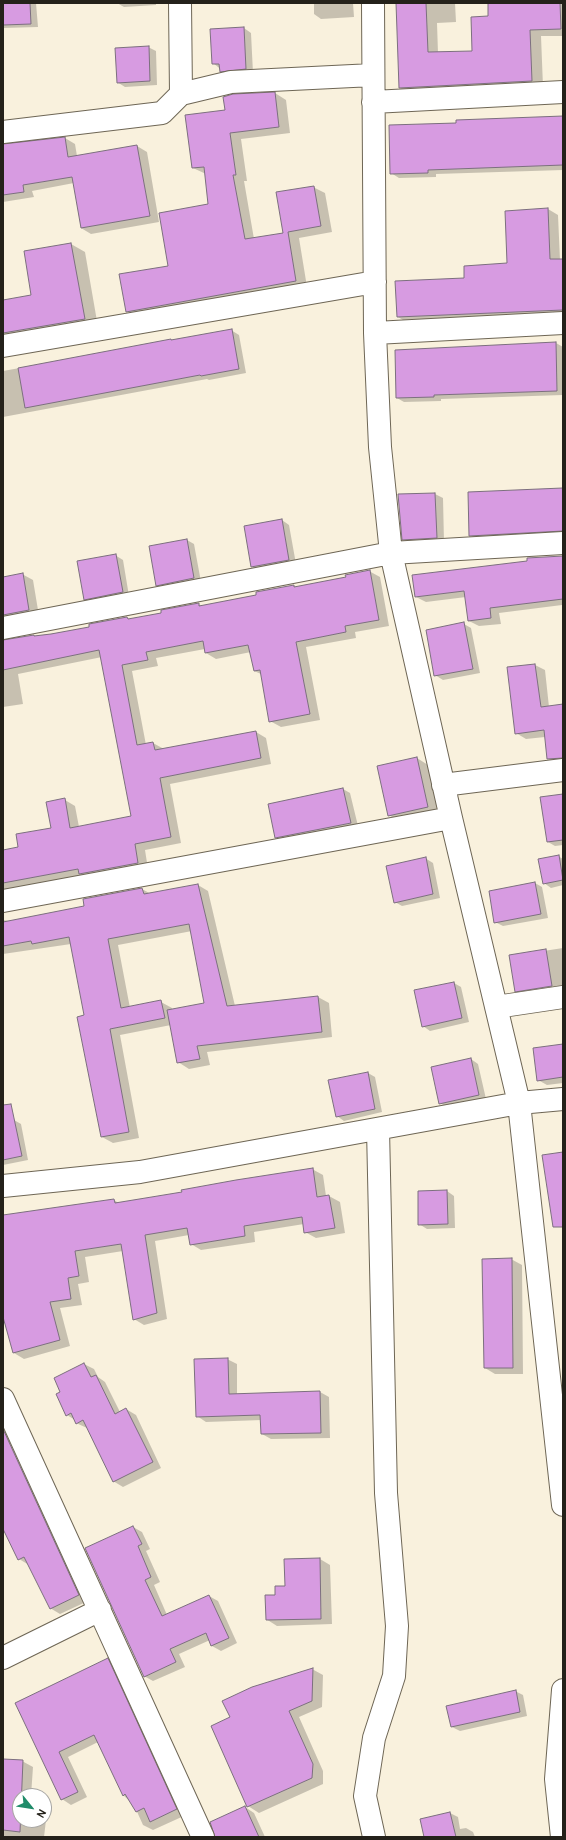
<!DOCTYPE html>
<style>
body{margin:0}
#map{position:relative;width:566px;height:1840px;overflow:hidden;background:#f9f1dd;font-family:Cabin,sans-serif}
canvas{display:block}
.frame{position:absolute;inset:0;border:4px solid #24211a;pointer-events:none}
.north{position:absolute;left:12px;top:1788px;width:40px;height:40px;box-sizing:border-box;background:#fff;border:1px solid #a7a6a3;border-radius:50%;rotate:120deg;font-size:11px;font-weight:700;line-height:16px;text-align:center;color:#24211a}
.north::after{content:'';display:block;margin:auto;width:14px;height:18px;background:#208c6a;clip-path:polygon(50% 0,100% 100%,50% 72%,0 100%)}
</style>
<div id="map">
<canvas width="566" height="1840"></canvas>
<div class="frame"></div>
<div class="north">N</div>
</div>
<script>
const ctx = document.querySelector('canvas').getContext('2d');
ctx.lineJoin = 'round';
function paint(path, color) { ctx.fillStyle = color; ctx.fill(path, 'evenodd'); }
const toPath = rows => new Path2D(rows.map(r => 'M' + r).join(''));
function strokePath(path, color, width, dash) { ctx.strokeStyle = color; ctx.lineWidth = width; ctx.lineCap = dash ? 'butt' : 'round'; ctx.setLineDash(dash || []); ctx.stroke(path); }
paint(toPath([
 [3,3,36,3,38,27,3,28],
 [117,3,156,3,156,5,124,7],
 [314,3,353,3,354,17,321,19,314,14],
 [397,3,455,3,456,22,437,23,438,53,473,52,489,17,489,3,563,3,563,36,541,36,543,87,411,94,400,88],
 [244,28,251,33,253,73,228,75,213,63],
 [148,47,156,51,157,85,125,87,117,82],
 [275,93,286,100,290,133,241,139,247,181,244,181,254,239,284,233,313,187,325,193,332,232,299,238,307,287,138,318,127,311,169,267,209,205,206,174,193,168,226,111],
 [563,118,563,170,436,174,436,177,399,178,391,173,390,126],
 [65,138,75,144,77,156,137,146,147,152,159,222,91,234,81,228,74,183,32,191,34,197,3,202,3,145],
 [548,209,558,215,560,260,563,260,563,316,408,323,398,317,466,279,508,264],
 [71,244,85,252,98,327,3,347,3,301,32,296],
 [231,330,239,335,246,373,209,380,207,379,3,417,3,371],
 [556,343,563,347,563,395,441,399,441,401,404,402,397,398],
 [563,490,563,536,480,541,470,535],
 [435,494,443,498,444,542,411,543,403,539,399,495],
 [282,520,289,525,296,564,259,571,252,567],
 [187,540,194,544,201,582,164,589,157,585],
 [115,555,123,560,129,596,93,603,85,599],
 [563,557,563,612,562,605,499,613,501,624,479,626,469,621,466,597,426,602,416,597],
 [369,571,380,577,389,626,355,632,356,638,306,647,320,720,281,727,270,721,261,674,254,671,251,652,216,659,206,653,205,649,156,658,158,666,132,671,146,745,153,743,164,749,256,732,266,738,271,764,170,784,181,843,145,850,148,869,3,891,3,851,19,848,52,829,65,800,75,806,79,827,132,817,102,657,18,674,23,704,3,707,3,641,91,628,127,618,131,620,198,604,202,606,257,595,294,586,297,588,347,578],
 [22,574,33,580,39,616,3,628,3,578],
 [464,624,471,628,480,673,443,680,435,675],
 [535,665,545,670,549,707,563,705,563,764,558,764,548,759,545,737,526,739,516,733,508,668],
 [417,758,428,765,438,813,400,822,389,815],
 [343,789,350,793,358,826,283,841,276,837],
 [563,795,563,845,555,846,548,842],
 [558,856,563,859,563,885,551,888,544,883],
 [425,858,433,863,440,898,402,906,395,902],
 [535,883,542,887,548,918,503,926,495,922],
 [198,885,208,891,235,1006,318,997,329,1003,332,1037,207,1052,210,1065,189,1069,178,1062,171,1025,120,1035,139,1138,113,1143,102,1137,85,1016,71,944,3,954,3,920,9,921,85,907,142,889,151,894],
 [192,931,205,1004,172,1010,172,1008,161,1002,130,1008,118,945],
 [563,948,563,989,523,995,516,991,511,956],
 [454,983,461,987,469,1022,430,1031,423,1026],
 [563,1045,563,1083,547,1085,538,1080],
 [471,1059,478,1064,486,1099,447,1107,440,1103],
 [368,1073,375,1077,382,1112,344,1121,337,1116],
 [14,1120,21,1124,28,1160,3,1165,3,1122],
 [312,1169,323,1175,326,1196,329,1196,340,1202,345,1233,316,1238,305,1232,304,1224,254,1232,255,1242,201,1250,191,1244,189,1235,155,1241,167,1319,144,1325,134,1319,123,1251,85,1257,89,1282,78,1284,82,1305,60,1308,70,1346,24,1359,14,1353,3,1318,3,1217,114,1200,120,1204],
 [447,1191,454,1196,455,1228,427,1229,419,1224],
 [511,1259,522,1265,523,1374,495,1374,485,1368],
 [227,1359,237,1364,237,1394,320,1392,329,1397,330,1438,271,1439,262,1434,262,1420,206,1422,197,1416],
 [84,1364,94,1369,98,1377,105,1382,120,1412,126,1409,136,1415,161,1468,123,1487,113,1481,87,1428,76,1423,75,1420,67,1415,62,1393],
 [3,1412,88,1601,60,1614,50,1608,29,1565,19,1559,3,1527],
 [133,1527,142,1532,150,1549,146,1551,160,1582,154,1585,167,1615,209,1596,218,1601,237,1643,221,1651,212,1646,210,1640,179,1654,185,1667,153,1681,144,1676],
 [320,1559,330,1565,332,1624,277,1626,266,1619,276,1596],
 [108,1659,117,1665,186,1815,153,1830,143,1825,134,1805,123,1795,98,1742,68,1757,87,1797,71,1805,62,1799,16,1704],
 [312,1669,323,1675,322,1707,299,1717,323,1771,323,1784,259,1813,248,1806,231,1718],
 [515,1691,523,1695,527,1716,460,1731,452,1727,448,1706],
 [3,1760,22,1761,33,1767,31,1796,20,1796,20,1820,46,1820,44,1837,3,1837],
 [245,1807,254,1813,265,1837,216,1837],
 [450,1813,458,1817,460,1829,466,1828,473,1832,475,1837,425,1837]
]), '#0003');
const building = toPath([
 [3,3,30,3,31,24,3,25,3,3],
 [396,3,426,3,428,52,472,51,471,17,488,16,488,3,560,3,561,29,530,30,532,81,399,88,396,3],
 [244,27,246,69,220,72,219,64,212,64,210,29,244,27],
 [149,46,150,81,117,83,115,48,149,46],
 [275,92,279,127,230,133,236,175,233,175,245,239,283,233,276,192,314,186,321,226,288,232,296,281,126,312,119,274,168,266,159,213,208,204,204,167,192,168,185,115,225,110,223,97,233,94,275,92],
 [563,116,563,165,428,170,428,173,390,174,389,125,456,123,456,120,563,116],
 [65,137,68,157,137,145,150,216,81,228,72,177,23,185,24,192,3,195,3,144,65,137],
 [548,208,550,259,563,259,563,310,397,317,395,281,464,278,464,266,507,263,505,211,548,208],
 [71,243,85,319,3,333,3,300,31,295,24,251,71,243],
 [232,329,239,369,201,376,200,375,25,408,18,368,171,339,171,340,232,329],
 [556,342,557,391,434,395,434,397,396,398,395,350,556,342],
 [563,488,563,531,469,536,468,492,563,488],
 [435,493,437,538,402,540,398,494,435,493],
 [282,519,289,560,251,567,244,526,282,519],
 [187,539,194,578,156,586,149,546,187,539],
 [116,554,123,592,84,600,77,561,116,554],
 [563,556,563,599,490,608,491,618,468,621,464,591,415,597,412,575,527,561,527,558,563,556],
 [370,570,379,620,345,626,346,632,296,642,310,714,269,722,260,670,254,671,248,645,205,653,203,641,146,652,148,660,122,665,137,745,153,742,155,750,256,731,261,758,160,778,171,837,135,844,138,863,79,874,78,869,3,883,3,850,18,847,16,834,51,828,46,802,65,798,70,828,131,816,99,650,3,670,3,640,34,635,34,636,51,634,89,627,89,624,127,617,128,619,161,613,161,610,199,603,199,606,256,595,256,592,294,585,294,587,346,577,345,575,370,570],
 [23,573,29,610,3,615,3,577,23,573],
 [464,622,473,669,434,676,426,630,464,622],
 [535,664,541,707,563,704,563,758,547,759,544,730,515,734,507,667,535,664],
 [417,757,428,807,388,816,377,766,417,757],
 [343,788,351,823,275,838,268,804,343,788],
 [563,794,563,840,547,842,540,797,563,794],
 [559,855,563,880,543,884,538,859,559,855],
 [426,857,433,894,394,903,386,866,426,857],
 [535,882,541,914,494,923,489,891,535,882],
 [198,884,227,1006,318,996,322,1032,197,1046,200,1059,177,1063,167,1010,204,1003,189,924,108,939,121,1008,161,1000,165,1018,110,1029,129,1132,101,1137,77,1017,84,1015,69,937,32,944,31,941,3,946,3,922,84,906,83,899,142,888,144,894,198,884],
 [546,949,552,986,515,992,509,955,546,949],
 [454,982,462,1018,422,1027,414,990,454,982],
 [563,1044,563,1077,537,1081,533,1048,563,1044],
 [471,1058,479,1095,439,1104,431,1067,471,1058],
 [368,1072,375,1109,336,1117,328,1080,368,1072],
 [11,1104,22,1156,3,1160,3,1105,11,1104],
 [563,1152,563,1227,553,1227,542,1155,563,1152],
 [313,1168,317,1197,329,1195,335,1228,304,1233,302,1217,244,1226,245,1236,190,1245,187,1228,145,1235,157,1313,133,1320,121,1244,75,1251,79,1276,68,1278,71,1299,50,1302,60,1340,13,1353,3,1317,3,1215,114,1199,115,1203,182,1192,181,1190,236,1180,313,1168],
 [447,1190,448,1224,418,1225,418,1191,447,1190],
 [512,1258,513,1368,484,1368,482,1259,512,1258],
 [228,1358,229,1394,320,1391,321,1433,261,1434,260,1415,196,1417,194,1359,228,1358],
 [84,1363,91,1377,96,1375,115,1414,126,1408,153,1462,113,1482,83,1420,76,1424,71,1413,66,1416,56,1394,60,1392,54,1378,84,1363],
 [3,1429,79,1595,50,1609,24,1557,18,1560,3,1529,3,1429],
 [133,1526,142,1544,138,1546,151,1577,145,1580,162,1616,209,1595,229,1638,211,1646,206,1633,170,1649,176,1662,144,1677,85,1548,133,1526],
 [320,1558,321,1619,266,1620,265,1595,275,1595,275,1586,285,1586,284,1559,320,1558],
 [108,1658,177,1809,150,1822,144,1808,136,1812,125,1794,123,1796,94,1735,59,1752,78,1792,61,1800,15,1703,108,1658],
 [313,1668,312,1701,289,1711,313,1764,312,1778,247,1807,211,1726,230,1717,222,1701,252,1687,313,1668],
 [516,1690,520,1712,451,1727,446,1706,516,1690],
 [3,1759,23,1760,20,1832,3,1830,3,1759],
 [245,1806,259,1837,215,1837,210,1822,245,1806],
 [450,1812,456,1837,424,1837,420,1819,450,1812]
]);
paint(building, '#d79be1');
strokePath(building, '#7c6f7e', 1);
const minor = toPath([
 [180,3,181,94],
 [373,3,375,333,380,447,391,553,451,818,519,1103,563,1505],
 [373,102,563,92],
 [3,132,162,113,181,94,231,82,373,75],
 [375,333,563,323],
 [3,346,375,282],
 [3,628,391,553,563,543],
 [443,785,563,770],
 [3,901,451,818],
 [496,1007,563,997],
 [3,1186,140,1172,519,1103,563,1099],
 [3,1399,203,1837],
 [3,1658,100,1610],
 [374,1837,365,1796,374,1738,394,1676,397,1626,386,1493,378,1129],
 [562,1837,556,1779,563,1690]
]);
strokePath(minor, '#6e6655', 24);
strokePath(minor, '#fff', 22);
</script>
